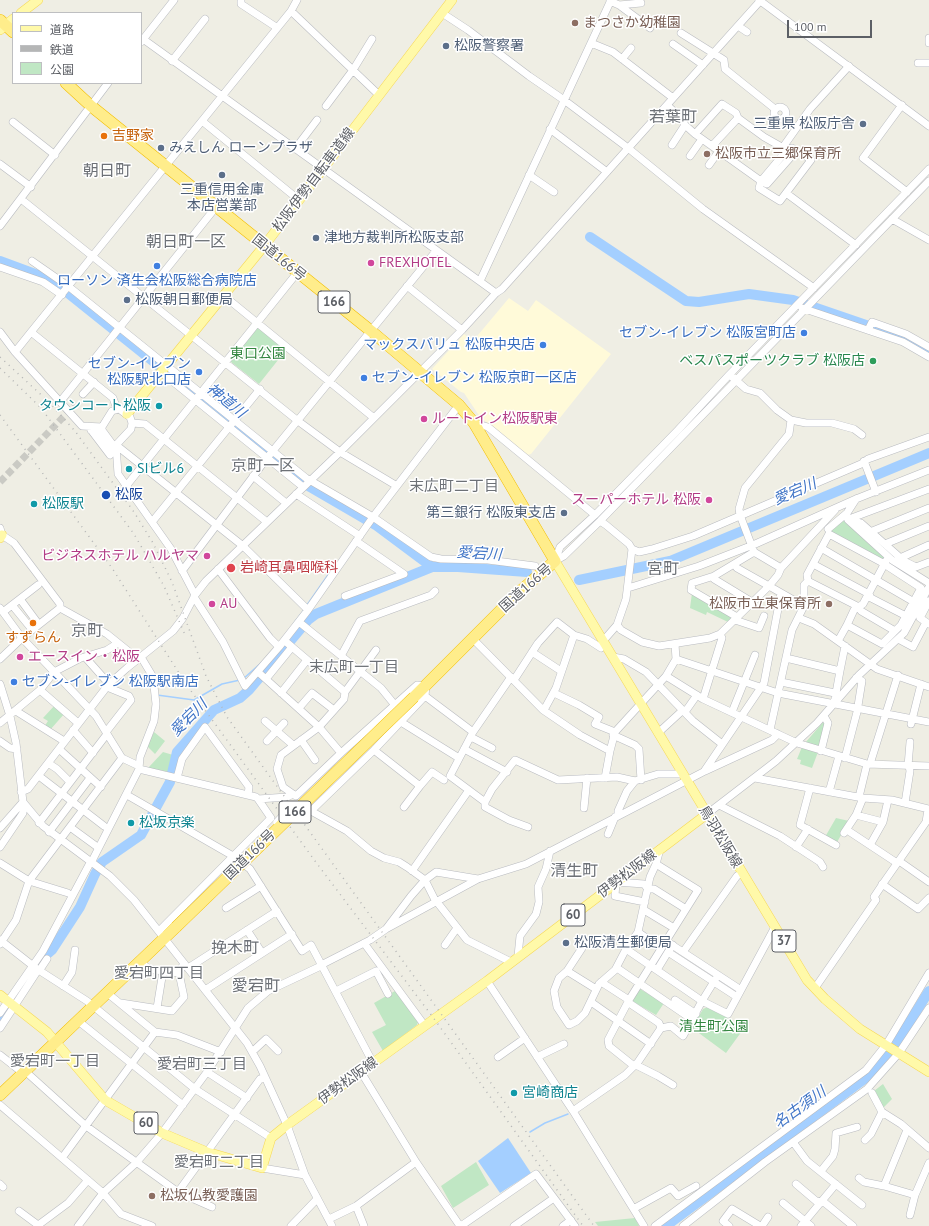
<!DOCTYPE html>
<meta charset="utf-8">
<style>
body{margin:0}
#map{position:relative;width:929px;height:1226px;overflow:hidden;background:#efeee4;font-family:"PT Sans","Noto Sans JP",sans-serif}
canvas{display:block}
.legend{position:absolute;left:12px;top:12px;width:130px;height:72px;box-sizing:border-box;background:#fff;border:1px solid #bebfc1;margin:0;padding:5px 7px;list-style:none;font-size:12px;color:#5c5f65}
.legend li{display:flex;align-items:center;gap:8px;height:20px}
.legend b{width:20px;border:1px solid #bebfc1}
.scale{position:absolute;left:787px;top:20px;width:85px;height:18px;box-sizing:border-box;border:2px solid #5c5f65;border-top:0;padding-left:5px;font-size:12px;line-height:14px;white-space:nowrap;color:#5c5f65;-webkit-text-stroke:3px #fff;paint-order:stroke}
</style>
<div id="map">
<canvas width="929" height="1226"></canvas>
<ul class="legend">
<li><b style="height:5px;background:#fff9a9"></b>道路</li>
<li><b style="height:5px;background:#b5b6b6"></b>鉄道</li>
<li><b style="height:11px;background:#c0e7c4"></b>公園</li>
</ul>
<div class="scale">100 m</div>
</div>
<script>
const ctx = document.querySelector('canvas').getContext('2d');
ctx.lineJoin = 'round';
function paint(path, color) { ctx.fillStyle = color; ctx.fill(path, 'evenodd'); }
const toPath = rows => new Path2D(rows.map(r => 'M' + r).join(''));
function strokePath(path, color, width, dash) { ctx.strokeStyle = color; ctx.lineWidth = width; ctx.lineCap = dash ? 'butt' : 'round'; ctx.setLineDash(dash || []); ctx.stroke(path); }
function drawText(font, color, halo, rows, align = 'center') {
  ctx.font = font + ' "PT Sans","Noto Sans JP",sans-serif'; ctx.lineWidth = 3; ctx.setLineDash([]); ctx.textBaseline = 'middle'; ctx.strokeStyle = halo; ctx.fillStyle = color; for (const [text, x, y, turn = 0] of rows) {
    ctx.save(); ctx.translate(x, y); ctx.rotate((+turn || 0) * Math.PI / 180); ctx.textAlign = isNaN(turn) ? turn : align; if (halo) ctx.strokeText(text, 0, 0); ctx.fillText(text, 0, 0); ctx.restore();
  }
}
paint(toPath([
 [509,298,528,311,536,300,611,354,531,454,526,455,480,417,464,393,461,392,432,369,464,334,473,341]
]), '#fffad9');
paint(toPath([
 [259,327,286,350,259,384,231,362,230,358,255,328],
 [843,517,884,555,884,560,829,531],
 [692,593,732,616,732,618,728,622,707,612,706,615,690,608],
 [55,705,65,713,50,730,44,727,48,721,43,718],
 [824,721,826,723,819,747,805,743],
 [154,732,165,741,155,754,147,746],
 [802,747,818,752,812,768,800,764,801,760,797,759],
 [163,752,173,755,168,772,148,768],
 [836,818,849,821,836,844,825,837],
 [640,989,664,1003,656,1015,632,1001],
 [395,991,418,1022,417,1025,383,1051,372,1032,386,1025,374,1003],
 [708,1007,728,1018,727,1021,742,1031,726,1053,692,1028,703,1009],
 [883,1084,892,1099,883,1108,874,1091],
 [476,1162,489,1185,453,1208,441,1186],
 [635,1218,639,1226,598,1226,595,1222]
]), '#c0e7c4');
paint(toPath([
 [508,1138,531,1173,500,1193,478,1161]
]), '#a4cfff');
strokePath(toPath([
 [307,605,330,572],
 [294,623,304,610],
 [243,679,261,663],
 [157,695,194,700,222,684,240,680],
 [530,1132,545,1123,568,1114]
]), '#a4cfff', 1.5);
strokePath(toPath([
 [590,237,686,301,699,302,749,294,793,300,904,338,929,351],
 [0,261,46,278,68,293,310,487,377,526,432,567],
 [579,580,670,561,929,453],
 [30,975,45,956,52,950,80,907,95,874,102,862,141,835,170,782,177,752,214,710,240,698,249,690,308,620,316,614,432,567,458,567,527,572],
 [0,1020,15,997],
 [666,1226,867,1077,899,1039,929,991]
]), '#a4cfff', 10);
strokePath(toPath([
 [0,482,75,405]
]), '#cacac4', 7, [7, 3.5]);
const minor = toPath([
 [759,0,929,126],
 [241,1,241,4,276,27],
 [610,1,619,5,650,28],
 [619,5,641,3],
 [291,11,379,95],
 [442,13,468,30,529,76,564,100,628,148,703,209,814,288],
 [738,26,747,32],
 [681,33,724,60,725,69,775,109],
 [929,38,929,43],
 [143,39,496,293],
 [141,42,174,0],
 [591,43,613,52,673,98],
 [673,44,703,65],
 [622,59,631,48],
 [172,61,205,19],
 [918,63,929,63],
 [667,105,682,119,685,125,695,134,761,181,759,188,780,201,786,193,856,245],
 [902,105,863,158,907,192],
 [326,106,353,70,372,39],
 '774 113a6 6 0 1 1 12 0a6 6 0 1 1-12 0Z',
 [738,118,764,137,787,150,761,181,767,184,796,151,792,148,787,150],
 [202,121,299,200],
 [13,122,55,155],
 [550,129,607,172],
 [695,134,722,104,736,113,738,118,712,146],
 [672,145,685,125],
 [783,147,810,109,849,66],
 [295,149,317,120],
 [690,156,702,139],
 [0,164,31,187],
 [709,165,719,151],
 [529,175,554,192],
 [786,193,811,160,802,153,796,151],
 [21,199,298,421,340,452,397,486],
 [892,219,929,240],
 [0,226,108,83],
 [32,261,68,286,306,478,373,517,431,557,441,559,488,560,535,566],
 [0,267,43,282,62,295],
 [480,281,611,0],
 [407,286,462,330],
 [223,295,374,418],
 [802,308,903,342,929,357],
 [868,330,872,322,906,334,929,347],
 [0,332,15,352,82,426,102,427],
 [15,352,31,332],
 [161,372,303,487],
 [731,376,746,389,760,393,777,410,791,420,789,434,745,488,739,509,740,515,754,552,714,576,692,583,691,590,737,617],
 [83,394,94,382],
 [60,402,216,207],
 [117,409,113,398,31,332,291,11,297,0],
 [791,420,806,423,832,423,854,429,862,435],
 [132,423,145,424,267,522],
 [474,423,488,427,595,515],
 [91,430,95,430,112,452,110,455,91,430],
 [116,445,131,429,132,423,130,417,119,409,112,411,102,427,102,430,113,445,116,445,243,546,308,610],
 [116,445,118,474,171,549,195,595],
 [864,461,876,492],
 [253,476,286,503],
 [127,485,297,273],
 [296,494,360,536],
 [849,519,929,489],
 [848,520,892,560,929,583],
 [851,520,861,523,904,561,916,567,929,562],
 [600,521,606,525,629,544,632,549,639,552,652,549,693,536,861,464,868,459,929,437],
 [152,522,260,389],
 [0,528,2,535,14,543,60,604,60,608,107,634,138,659],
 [828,529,847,513,856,499],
 [870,532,929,508],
 [885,544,929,526],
 [821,548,914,602],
 [754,552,781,568],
 [900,558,929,545],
 [555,561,560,547,595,515,678,430,729,375,929,169],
 [555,561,564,556,600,521,929,181],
 [734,564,737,568,769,586,778,575,781,568,835,510],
 [813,564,869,594,871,598,906,616],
 [218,569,270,638,279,647],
 [182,571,267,458,436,251],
 [714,576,714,579,752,602],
 [808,581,859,607,861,611,895,631],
 [628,588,699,566,753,545,856,499,929,470],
 [345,596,404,574,356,541],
 [194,597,223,642,245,686,279,647,308,610,373,517,459,405],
 [20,599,37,622],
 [12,605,30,627],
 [804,606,804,585,808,581,807,575,829,534,881,562,921,588,901,625,882,644,847,625,838,641],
 [0,608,22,638,96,716,122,758,139,766],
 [3,612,38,585],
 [799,618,814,624,877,669,929,687],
 [735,620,759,628,764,616],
 [299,622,381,688,394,704],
 [926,622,920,618,929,601],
 [617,625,621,630,642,642,659,646,710,638,720,634,769,586,804,606,792,630,770,730],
 [847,625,854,610,863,604,886,561],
 [473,639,543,710,580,735,610,751,615,732,666,676,676,659,675,644],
 [898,639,913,647,926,622,929,624],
 [285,641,345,692],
 [603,641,617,625,626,599,632,549],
 [532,652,561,671],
 [341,656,360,621,431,595,435,591],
 [85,657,109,684],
 [613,657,624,659,646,672,693,721,722,744],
 [786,658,840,671,834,704],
 [0,659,22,638,60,608],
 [676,659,778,693,929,722],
 [840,671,845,646],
 [258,672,319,727,341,753],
 [666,676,703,699,797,743,867,764,929,766],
 [511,677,473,732,450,776,485,802,485,807,509,820,528,827],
 [266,679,292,647],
 [514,680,538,643,557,622,574,635],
 [781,682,835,693],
 [0,684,10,716,16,743,23,802,43,826,110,876,134,900,247,1043,260,1066,287,1125,305,1175,332,1226],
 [40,690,78,723],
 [281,693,307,660],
 [554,693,579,705,599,717,595,724,615,732],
 [425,696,473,732],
 [703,699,722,638,720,634],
 [299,708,312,693,334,710],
 [544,710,556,688,574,635,587,639,601,648,604,644],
 [16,711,64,741],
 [685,712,697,695],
 [732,712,755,655],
 [265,721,293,745],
 [401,722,459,758],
 [0,723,40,690,54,672,81,658,107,650,118,643],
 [911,724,921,684],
 [73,730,93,753],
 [106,732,131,700,129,696,107,687],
 [658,733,683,710],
 [613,735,635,745,639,749,641,780],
 [471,737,492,748],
 [301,740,315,760],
 [0,741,10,748,17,749],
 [267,741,284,723],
 [59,749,101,787],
 [464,749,507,772],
 [374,750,420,786,432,772,444,780],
 [821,751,828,723,824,716],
 [845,758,857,712,862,681,856,678],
 [48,763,57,769,70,782],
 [870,764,898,675],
 [908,766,910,742],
 [139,769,256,797,258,799,287,797,293,794,296,796,341,753,417,685,426,686,425,696,374,750,311,811,347,831,371,851,384,858,399,862,407,867,425,880,436,902],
 [705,770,764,683,781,593],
 [39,776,104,826],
 [177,778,182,759,205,727,249,787,248,795],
 [605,778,610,751],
 [755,778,863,798,892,800,929,809],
 [810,788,800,825,836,845],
 [21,792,28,789,109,684,127,668,173,631,183,618,195,595,206,581,340,452,462,330,496,293,502,289,761,0],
 [829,792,839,756],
 [293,794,283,787,277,769,281,755,319,727,344,699,345,692,376,650],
 [127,795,233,856,250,869,302,951,311,945,373,1063],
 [859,797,867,764],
 [485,802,492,789,515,760,558,780,617,777,635,781,658,774,682,774],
 [905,803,910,771,909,766],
 [719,805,780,836,820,862,823,867],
 [404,807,420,786],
 [584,808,587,778],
 [707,814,776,761,817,723,859,675,904,633,929,587],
 [618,815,618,811,627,791,635,781],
 [856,815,883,822],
 [39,823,107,734],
 [70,827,96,846],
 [0,828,23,802],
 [847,830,897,863],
 [49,832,90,778],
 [844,833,856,815,863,798],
 [608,834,615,817],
 [870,845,883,822,888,800],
 [0,847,23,813,23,802],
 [796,847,808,829],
 [660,849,656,864,698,890,629,1000,608,1040,609,1046,634,1066,638,1066,658,1076,673,1085],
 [899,861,929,882],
 [0,863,29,881,68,893],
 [91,863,139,769,140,757,154,721,156,704,153,677,141,657],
 [412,871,469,790],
 [882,884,918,909,929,898],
 [437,902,467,940,511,962],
 [645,902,615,896,616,882,644,884,648,889,654,889,686,909],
 [226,908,261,886],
 [644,910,674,928],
 [386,929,411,896,425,880,436,872,478,879],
 [247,930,262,953],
 [159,931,271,818,258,799],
 [638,932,661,948],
 [0,940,37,969,87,1001,195,1089,271,1138],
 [586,942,567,971,559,978,554,991,557,1007,569,1025,577,1021,585,1013,599,984,615,970,626,949,638,932,650,877,656,864],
 [364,943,425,1026],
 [669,943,741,990],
 [0,944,16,920,29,881,122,758],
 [445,945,457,928],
 [673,945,668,952,737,997],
 [626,949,702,1001,718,975],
 [683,952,737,876,742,873],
 [518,956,520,936,536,914,539,902,538,887,546,869,550,851],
 [139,961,149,969,163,971,157,1008],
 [323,964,370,940,386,929,478,879,526,864,705,771,772,740,778,734],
 [188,968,277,911],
 [617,968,693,1020],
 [657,970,668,952],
 [39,971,47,959],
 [163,971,179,973],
 [567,971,596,989],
 [487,981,573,1111,644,1226],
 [601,982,629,1000],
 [63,986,72,972,75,950],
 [815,988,876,900,874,897,884,882,926,822,928,809],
 [205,990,292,934],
 [336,991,376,971,388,994],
 [106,992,155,1032,177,1035,221,1052],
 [675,1000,696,1014],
 [591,1002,651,1044],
 [121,1003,172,1011,184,997,179,973,184,963],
 [629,1003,659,1023,661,1028],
 [0,1013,43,951,90,863],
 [77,1020,183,1105],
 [0,1028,38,970],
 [252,1052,266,1039,278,1051],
 [0,1055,23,1073],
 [498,1057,525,1038],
 [537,1057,564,1044],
 [25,1071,86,1126,178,1192,212,1207],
 [207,1072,247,1098],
 [361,1072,416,1162,460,1226],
 [872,1093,882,1112],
 [0,1105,103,1193,121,1214,152,1226],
 [573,1111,625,1075,638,1062,661,1028,671,1026,683,1036,702,1001,728,1014,775,927],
 [865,1140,871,1134,882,1112,901,1124,929,1148],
 [793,1142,807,1161,862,1205],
 [62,1158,155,1032],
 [262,1168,305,1175],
 [821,1171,833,1156,835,1149,836,1133,857,1127],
 [859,1178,864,1182,884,1186,915,1195],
 [0,1184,3,1187],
 [796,1184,816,1201,825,1203,853,1226],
 [884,1186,907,1130],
 [178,1192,260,1079,265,1077],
 [783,1203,811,1226],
 [356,1206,364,1226],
 [635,1208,671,1188,678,1196,696,1186],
 [19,1211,38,1225],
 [910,1215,915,1195,929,1163],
 [329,1219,356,1206,416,1162],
 [37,1226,68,1203,88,1180],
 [78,1226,103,1193,136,1163,162,1133,207,1072,248,1008,268,991,323,965],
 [291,1226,317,1199],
 [461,1226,536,1174,575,1226],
 [514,1226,554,1198],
 [563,1226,571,1220],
 [655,1226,866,1070,886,1045,929,973],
 [683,1226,765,1162,867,1089,899,1053,929,1008],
 [729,1226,723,1221,732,1209,760,1226],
 [762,1226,768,1217],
 [801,1226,836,1184]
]);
const major = toPath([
 [21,13,38,0],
 [0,30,13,19],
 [127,414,264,246,452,0],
 [0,538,2,535],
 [555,561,807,980,825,999,860,1029,929,1072],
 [0,995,47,1032,105,1100,162,1133,207,1152,262,1168,271,1138,287,1125,487,981,707,814]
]);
const highway = toPath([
 [0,20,13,32],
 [66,83,91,106,371,331,459,405,474,423,555,561,517,594,414,697],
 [0,1095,176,927]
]);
strokePath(minor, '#b9bbc0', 8);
strokePath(major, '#f6d856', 10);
strokePath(highway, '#f3be00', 12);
strokePath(minor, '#fff', 7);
strokePath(major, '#fff9a9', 9);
strokePath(highway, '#ffed8b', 11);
strokePath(toPath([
 [0,357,50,403,75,431,134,512,153,543,172,582,206,676,227,717,594,1226],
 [0,368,41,408,134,534,164,586,186,637],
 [0,415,112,568,186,684,315,861,435,1020,583,1226]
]), '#b5b6b6', 1.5, [1, 5]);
const minorBridge = toPath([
 [277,822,293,805]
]);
const highwayBridge = toPath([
 [176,927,414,697]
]);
strokePath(minorBridge, '#b9bbc0', 8, []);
strokePath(highwayBridge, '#f3be00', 12, []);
strokePath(minorBridge, '#fff', 7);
strokePath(highwayBridge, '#ffed8b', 11);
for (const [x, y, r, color] of [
 [575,23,4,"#8d6e63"],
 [446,46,4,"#5c6f8a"],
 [863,124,4,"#5c6f8a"],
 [104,136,4,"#e8710a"],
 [161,148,4,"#5c6f8a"],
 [707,154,4,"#8d6e63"],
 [222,175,4,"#5c6f8a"],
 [316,238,4,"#5c6f8a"],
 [371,263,4,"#d1479c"],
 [157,266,4,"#3f7fe0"],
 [127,300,4,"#5c6f8a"],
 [804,333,4,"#3f7fe0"],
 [543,345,4,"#3f7fe0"],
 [873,361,4,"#2e9e5b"],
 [199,372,4,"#3f7fe0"],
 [364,378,4,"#3f7fe0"],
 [159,406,4,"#0f9aa8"],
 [424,419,4,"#d1479c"],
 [129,469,4,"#0f9aa8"],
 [106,495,5,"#1a4fb4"],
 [709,500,4,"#d1479c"],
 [34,504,4,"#0f9aa8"],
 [564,513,4,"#5c6f8a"],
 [207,556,4,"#d1479c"],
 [231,568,5,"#e0444e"],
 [212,604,4,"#d1479c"],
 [829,604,4,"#8d6e63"],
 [33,623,4,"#e8710a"],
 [20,657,4,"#d1479c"],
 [14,682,4,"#3f7fe0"],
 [131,823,4,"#0f9aa8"],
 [566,943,4,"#5c6f8a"],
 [514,1093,4,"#0f9aa8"],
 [152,1196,4,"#8d6e63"]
]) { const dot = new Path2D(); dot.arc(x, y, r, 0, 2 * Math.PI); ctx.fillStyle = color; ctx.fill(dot); strokePath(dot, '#fff', 1.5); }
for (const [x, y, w] of [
 [334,302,32],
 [295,812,32],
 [573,915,24],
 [784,941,24],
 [146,1123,24]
]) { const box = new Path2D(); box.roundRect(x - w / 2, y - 11, w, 22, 3); ctx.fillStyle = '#fff'; ctx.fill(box); strokePath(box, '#5c5f65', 1); }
drawText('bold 13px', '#5c5f65', null, [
 ["166",334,302],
 ["166",295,812],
 ["60",573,915],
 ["37",784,941],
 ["60",146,1123]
]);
drawText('14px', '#785e54', '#fff', [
 ["まつさか幼稚園",583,23],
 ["松阪市立三郷保育所",715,154],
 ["松阪市立東保育所",821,604,"right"],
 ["松坂仏教愛護園",160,1196]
], 'left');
drawText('14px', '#4e5e75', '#fff', [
 ["松阪警察署",454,46],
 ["三重県 松阪庁舎",855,124,"right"],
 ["みえしん ローンプラザ",169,148],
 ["三重信用金庫",222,190,"center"],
 ["本店営業部",222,206,"center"],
 ["津地方裁判所松阪支部",324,238],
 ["松阪朝日郵便局",135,300],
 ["第三銀行 松阪東支店",556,513,"right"],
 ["松阪清生郵便局",574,943]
], 'left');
drawText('14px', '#c56008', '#fff', [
 ["吉野家",112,136],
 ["すずらん",33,638,"center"]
], 'left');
drawText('14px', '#5c5f65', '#fff', [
 ["松阪伊勢自転車道線",314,180,-53],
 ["国道166号",279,258,39],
 ["国道166号",526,588,-42],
 ["鳥羽松阪線",720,837,59],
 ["国道166号",250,855,-44],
 ["伊勢松阪線",627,874,-37],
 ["伊勢松阪線",348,1081,-36]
]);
drawText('14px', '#b23c85', '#fff', [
 ["FREXHOTEL",379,263],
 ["ルートイン松阪駅東",432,419],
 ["スーパーホテル 松阪",701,500,"right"],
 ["ビジネスホテル ハルヤマ",199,556,"right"],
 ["AU",220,604],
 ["エースイン・松阪",28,657]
], 'left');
drawText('14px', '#366cbe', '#fff', [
 ["ローソン 済生会松阪総合病院店",157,281,"center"],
 ["セブン-イレブン 松阪宮町店",796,333],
 ["マックスバリュ 松阪中央店",535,345],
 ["セブン-イレブン",191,364],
 ["松阪駅北口店",191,380],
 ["セブン-イレブン 松阪京町一区店",372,378,"left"],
 ["セブン-イレブン 松阪駅南店",22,682,"left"]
], 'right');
drawText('14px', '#32863f', '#fff', [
 ["東口公園",258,354],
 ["清生町公園",714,1027]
]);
drawText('14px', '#27864d', '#fff', [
 ["ベスパスポーツクラブ 松阪店",865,361]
], 'right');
drawText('14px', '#0d838f', '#fff', [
 ["タウンコート松阪",151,406,"right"],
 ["SIビル6",137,469],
 ["松阪駅",42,504],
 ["松坂京楽",139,823],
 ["宮崎商店",522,1093]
], 'left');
drawText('14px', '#164399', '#fff', [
 ["松阪",115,495]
], 'left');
drawText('14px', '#be3a42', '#fff', [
 ["岩崎耳鼻咽喉科",240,568]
], 'left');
drawText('italic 15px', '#4276c7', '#fff', [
 ["神道川",226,401,39],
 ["愛宕川",795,492,-23],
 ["愛宕川",479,554,4],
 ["愛宕川",189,718,-45],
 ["名古須川",800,1108,-36]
]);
drawText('15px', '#6d7177', '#fff', [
 ["末広町二丁目",454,487],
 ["末広町一丁目",354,668],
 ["愛宕町四丁目",159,974],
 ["愛宕町一丁目",55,1062],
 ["愛宕町三丁目",202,1065],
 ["愛宕町二丁目",219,1163]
]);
drawText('16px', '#6d7177', '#fff', [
 ["若葉町",673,117],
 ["朝日町",107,171],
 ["朝日町一区",186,242],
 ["京町一区",263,466],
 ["宮町",663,569],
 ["京町",87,631],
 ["清生町",574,871],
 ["挽木町",235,948],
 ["愛宕町",256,986]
]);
</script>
